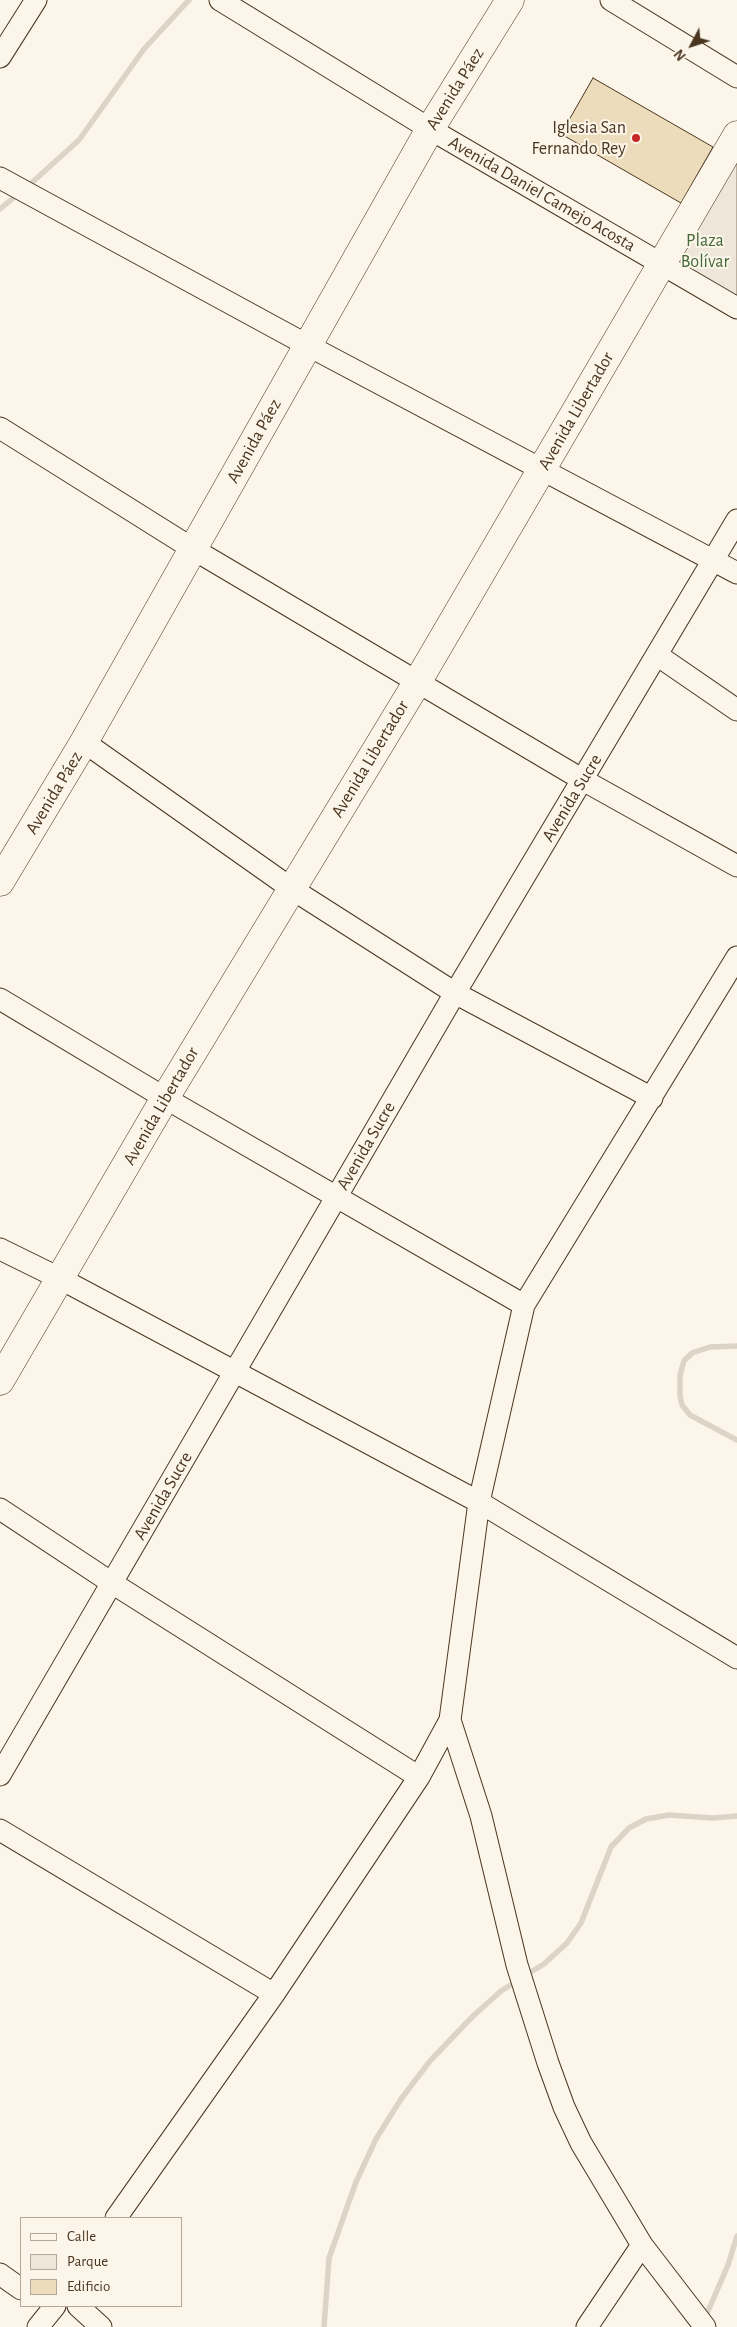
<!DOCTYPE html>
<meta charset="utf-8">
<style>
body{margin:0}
#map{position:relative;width:737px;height:2327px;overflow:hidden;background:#fbf6e9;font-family:"Alegreya Sans",sans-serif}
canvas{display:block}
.legend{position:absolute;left:20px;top:2217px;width:162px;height:90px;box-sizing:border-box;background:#fbf6e9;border:1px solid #b4a999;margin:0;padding:6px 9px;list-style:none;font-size:15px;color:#4a3520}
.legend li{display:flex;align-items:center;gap:10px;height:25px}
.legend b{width:25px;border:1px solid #b4a999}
.north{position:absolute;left:667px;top:20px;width:50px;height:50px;-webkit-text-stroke:4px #fbf6e9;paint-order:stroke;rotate:230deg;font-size:14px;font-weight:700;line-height:20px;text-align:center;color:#4a3520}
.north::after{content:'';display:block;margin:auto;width:18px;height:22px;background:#4a3520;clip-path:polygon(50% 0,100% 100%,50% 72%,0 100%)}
</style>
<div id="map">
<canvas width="737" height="2327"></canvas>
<ul class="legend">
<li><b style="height:6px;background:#fbf6e9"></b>Calle</li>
<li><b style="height:14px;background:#ede6d9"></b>Parque</li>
<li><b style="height:14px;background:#ecdcbc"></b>Edificio</li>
</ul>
<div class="north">N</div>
</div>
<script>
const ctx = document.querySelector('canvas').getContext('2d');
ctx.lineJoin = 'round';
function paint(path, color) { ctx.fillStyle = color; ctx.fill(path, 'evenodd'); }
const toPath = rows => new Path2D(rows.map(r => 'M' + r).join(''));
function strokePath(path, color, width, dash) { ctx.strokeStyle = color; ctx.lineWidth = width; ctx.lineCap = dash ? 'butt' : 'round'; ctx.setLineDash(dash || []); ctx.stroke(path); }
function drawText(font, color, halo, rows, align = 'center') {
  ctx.font = font + ' "Alegreya Sans",sans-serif'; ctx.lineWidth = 4; ctx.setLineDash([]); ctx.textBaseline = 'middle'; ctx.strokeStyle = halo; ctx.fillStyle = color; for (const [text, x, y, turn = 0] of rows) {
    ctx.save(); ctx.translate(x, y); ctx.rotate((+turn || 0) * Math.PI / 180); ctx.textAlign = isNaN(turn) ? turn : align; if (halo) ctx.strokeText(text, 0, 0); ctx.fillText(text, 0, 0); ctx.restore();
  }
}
const green = toPath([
 [737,135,737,308,661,263,737,135]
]);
paint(green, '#ede6d9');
strokePath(green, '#887966', 1);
strokePath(toPath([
 [27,187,79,140,144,49,189,0],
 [0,209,19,193],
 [737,1346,710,1347,692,1353,684,1361,680,1375,680,1396,682,1405,690,1415,737,1440],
 [524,1976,544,1964,567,1943,581,1923,611,1847,629,1828,646,1819,669,1815,713,1818,737,1816],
 [705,2318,728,2265,737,2236],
 [324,2327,329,2258,356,2182,376,2139,401,2099,430,2061,472,2017,501,1991,517,1981]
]), '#dcd4c6', 5.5);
const building = toPath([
 [593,78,713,147,681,203,561,134,593,78]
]);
paint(building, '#ecdcbc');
strokePath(building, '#4a3520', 1);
const minor = toPath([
 [220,0,430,129,737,308],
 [611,0,737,77],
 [0,57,36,0],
 [0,178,307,345,737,573],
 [0,428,193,549,583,780,737,866],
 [657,655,737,710],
 [84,742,292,889,455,993,652,1098],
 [0,999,165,1098,524,1305],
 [0,1249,61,1279,479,1502,737,1658],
 [0,1509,112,1583,419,1777],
 [450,1720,481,1816,517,1965,548,2063,564,2107,581,2143,642,2245,705,2327],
 [0,1775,455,993,737,520],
 [0,1830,274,1994],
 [116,2218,274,1994,419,1777,450,1720,479,1502,524,1305,737,957],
 [0,2274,21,2289],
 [78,2306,101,2327],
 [38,2327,55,2306],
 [587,2327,642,2245]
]);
const major = toPath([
 [0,882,84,742,430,129,510,0],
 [0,1381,165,1098,418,681,737,135]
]);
strokePath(minor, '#4a3520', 23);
strokePath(major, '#4a3520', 29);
strokePath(minor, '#fbf6e9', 21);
strokePath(major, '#fbf6e9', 28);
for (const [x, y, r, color] of [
 [636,138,5,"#c62828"]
]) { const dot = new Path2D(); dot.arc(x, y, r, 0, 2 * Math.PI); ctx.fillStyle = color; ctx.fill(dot); strokePath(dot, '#fbf6e9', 2); }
drawText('18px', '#4a3520', '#fbf6e9', [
 ["Avenida Páez",455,89,-58],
 ["Avenida Daniel Camejo Acosta",542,194,30],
 ["Avenida Libertador",576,411,-60],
 ["Avenida Páez",254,441,-61],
 ["Avenida Libertador",370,759,-59],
 ["Avenida Páez",54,793,-59],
 ["Avenida Sucre",572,798,-59],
 ["Avenida Libertador",161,1106,-60],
 ["Avenida Sucre",366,1146,-60],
 ["Avenida Sucre",163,1496,-60]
]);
drawText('18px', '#4a3520', '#fbf6e9', [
 ["Iglesia San",626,128],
 ["Fernando Rey",626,149]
], 'right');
drawText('18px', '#436837', '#fbf6e9', [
 ["Plaza",705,241],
 ["Bolívar",705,262]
]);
</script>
